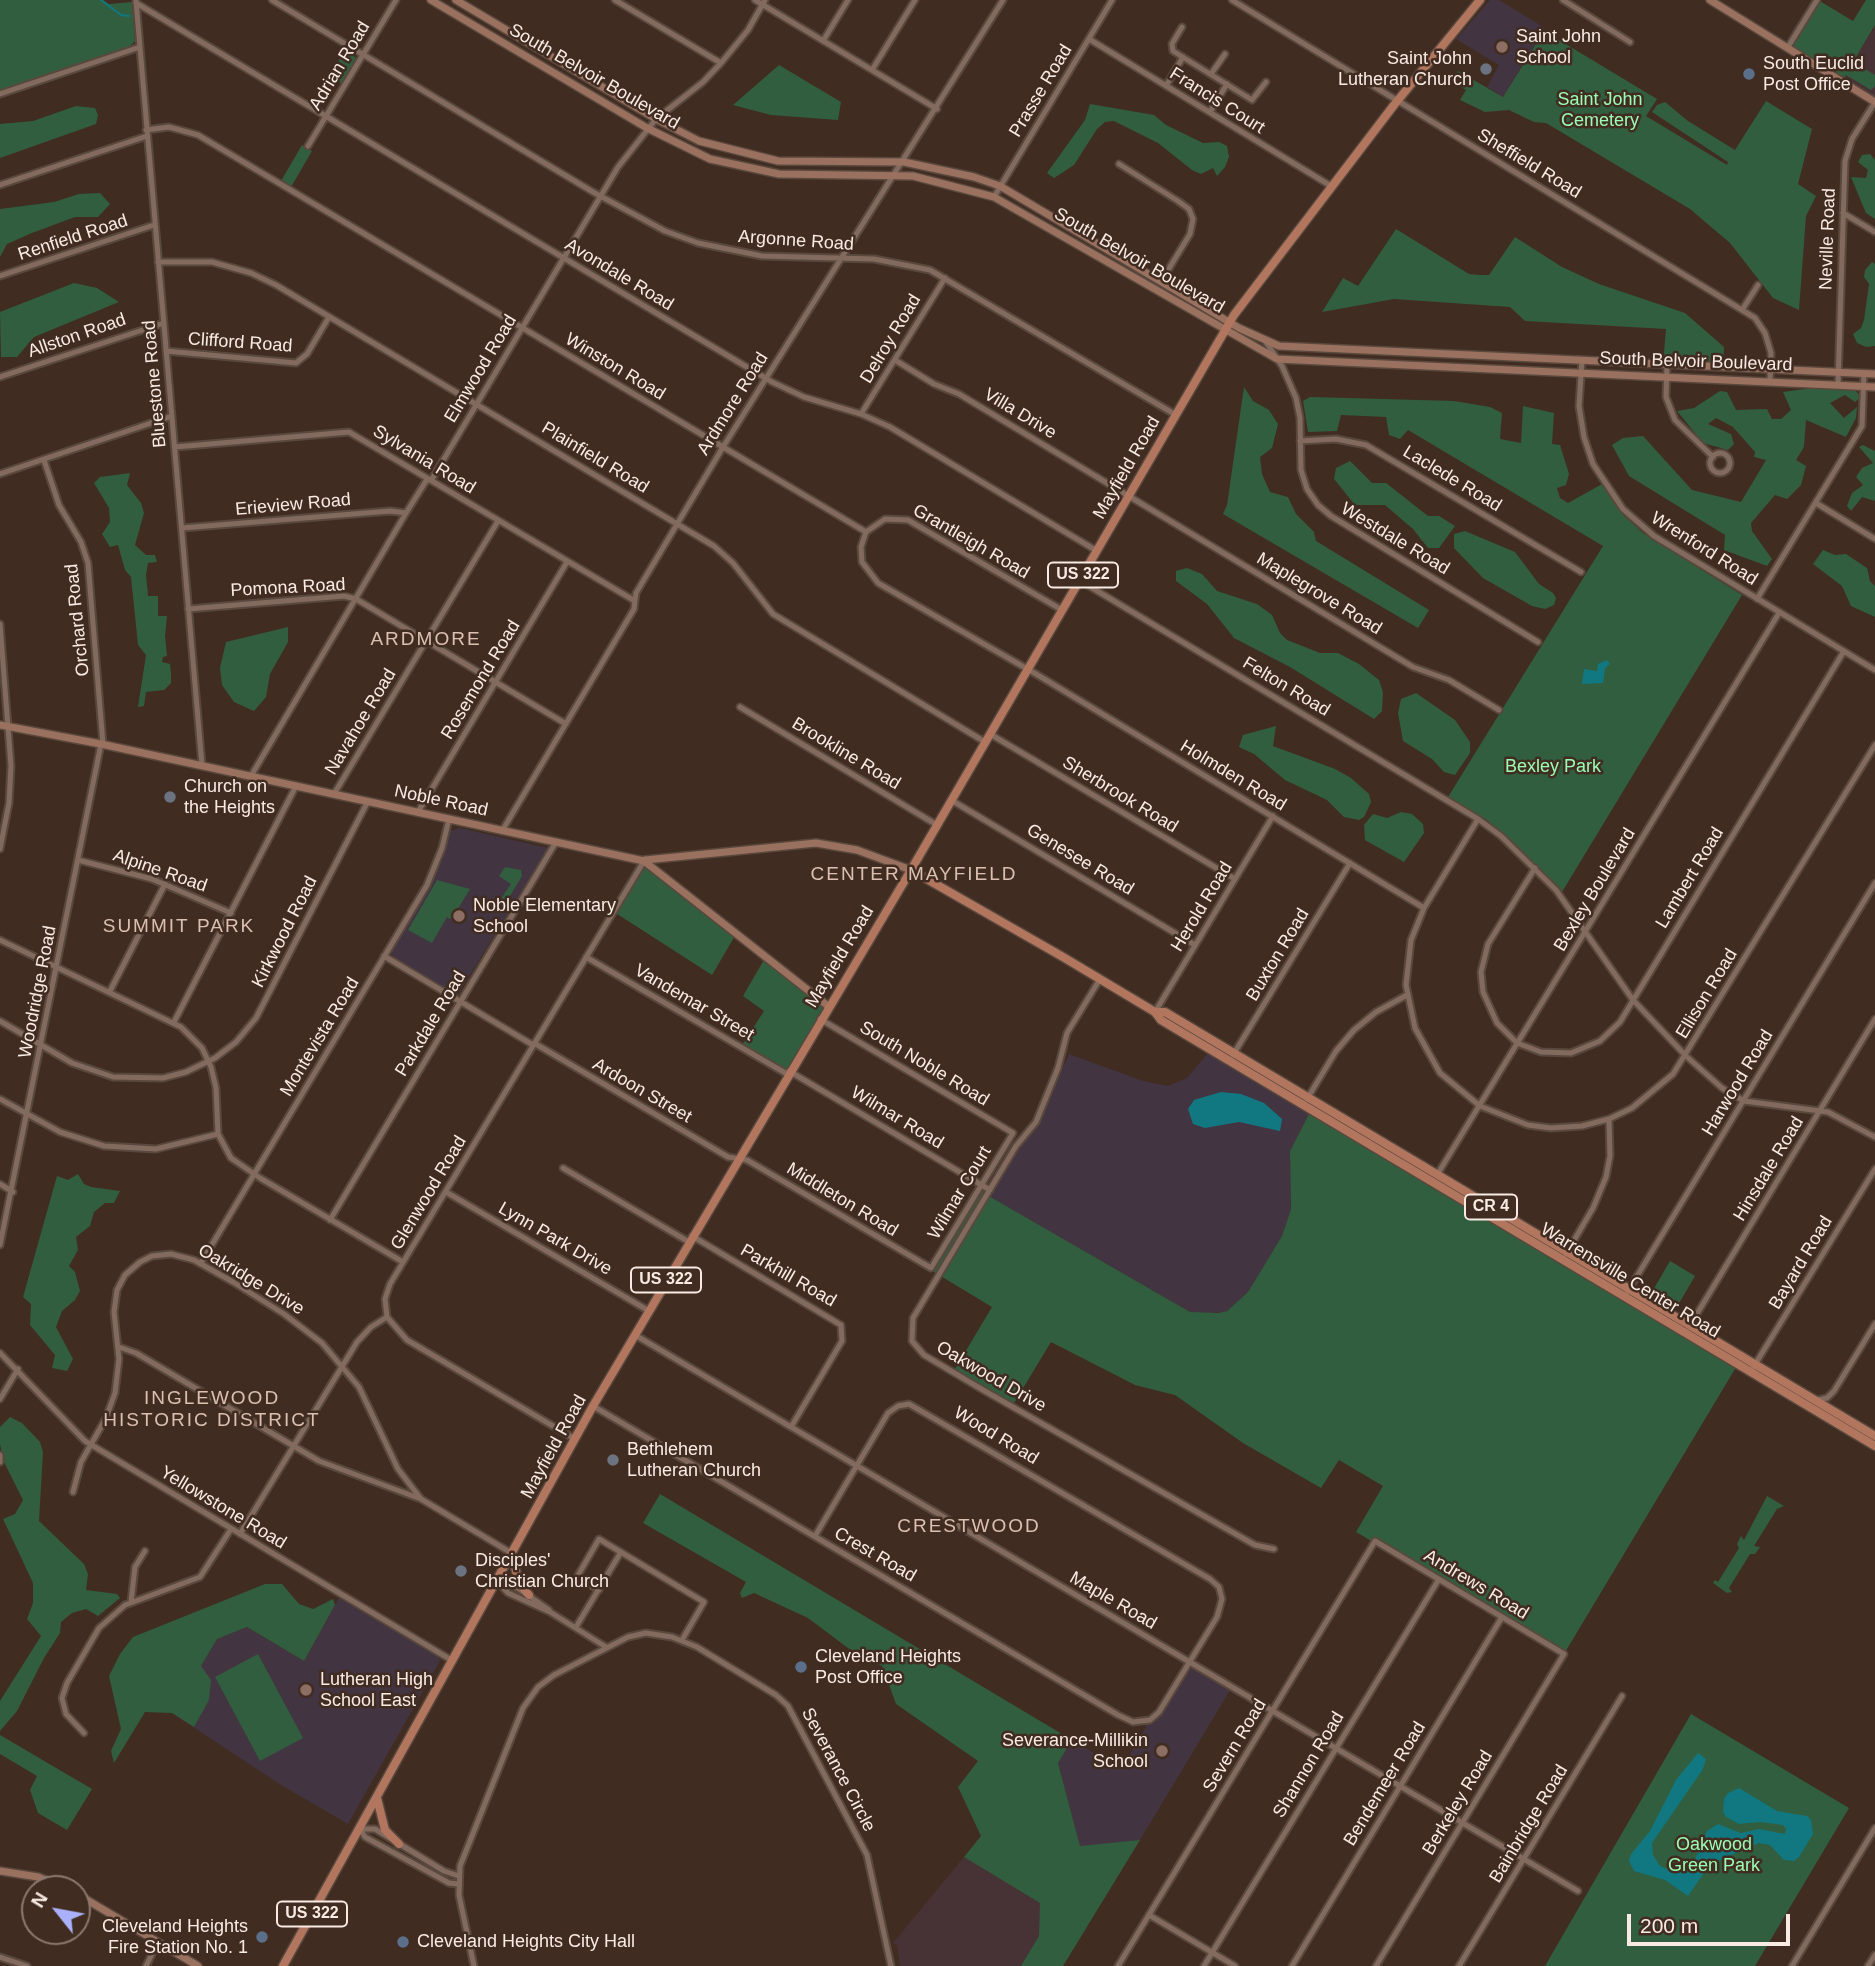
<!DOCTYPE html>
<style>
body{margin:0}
#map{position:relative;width:1875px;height:1966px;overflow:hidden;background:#412c21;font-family:Helvetica,sans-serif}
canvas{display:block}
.north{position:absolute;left:21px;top:1875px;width:70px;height:70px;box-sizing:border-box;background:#412c21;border:2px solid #8b786f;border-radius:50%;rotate:301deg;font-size:19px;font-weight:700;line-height:28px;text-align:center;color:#f9ebe3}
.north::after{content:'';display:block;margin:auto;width:24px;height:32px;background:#aab0fb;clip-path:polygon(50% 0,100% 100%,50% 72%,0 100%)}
.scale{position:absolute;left:1627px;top:1914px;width:163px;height:32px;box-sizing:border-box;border:4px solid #f9ebe3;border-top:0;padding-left:9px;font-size:21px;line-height:24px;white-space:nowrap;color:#f9ebe3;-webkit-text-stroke:5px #412c21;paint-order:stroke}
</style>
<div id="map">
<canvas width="1875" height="1966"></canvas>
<div class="north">N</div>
<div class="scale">200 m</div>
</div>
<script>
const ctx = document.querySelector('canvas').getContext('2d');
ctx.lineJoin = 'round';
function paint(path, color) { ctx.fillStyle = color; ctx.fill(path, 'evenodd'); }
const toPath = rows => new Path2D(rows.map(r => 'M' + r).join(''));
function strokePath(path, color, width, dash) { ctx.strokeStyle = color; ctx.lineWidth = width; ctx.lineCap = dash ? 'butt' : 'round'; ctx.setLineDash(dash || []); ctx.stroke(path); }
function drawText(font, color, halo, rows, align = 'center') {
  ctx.font = font + ' Helvetica,sans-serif'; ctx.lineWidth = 5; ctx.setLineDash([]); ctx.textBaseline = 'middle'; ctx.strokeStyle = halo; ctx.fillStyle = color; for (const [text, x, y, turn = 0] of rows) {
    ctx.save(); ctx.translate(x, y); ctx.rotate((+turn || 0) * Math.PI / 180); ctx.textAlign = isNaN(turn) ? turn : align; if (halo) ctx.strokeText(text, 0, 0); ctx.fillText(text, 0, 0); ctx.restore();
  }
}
paint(toPath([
 [1490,0,1499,0,1545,28,1503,97,1487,87,1499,65,1456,39],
 [460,828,548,848,457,996,395,959,391,952,434,878,450,831],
 [1208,1053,1309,1114,1290,1151,1291,1209,1282,1236,1248,1292,1227,1311,1207,1314,1190,1312,988,1196,1021,1143,1039,1121,1069,1054,1143,1081,1168,1086,1187,1078],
 [339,1598,438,1656,440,1661,348,1824,281,1785,172,1713,217,1639,247,1627,304,1661],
 [1189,1662,1232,1687,1140,1840,1080,1847,1058,1763,1072,1740,1121,1769,1146,1727,1144,1722,1155,1716]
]), '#423441');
paint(toPath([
 [1875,26,1875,102,1842,81],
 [964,1857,1068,1919,1040,1966,900,1966,897,1945,893,1943]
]), '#473335');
paint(toPath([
 [0,0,103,0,109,4,132,2,135,41,129,47,0,91],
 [1818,0,1853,21,1866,0,1875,0,1875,25,1853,62,1875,75,1875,86,1871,90,1846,75,1842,81,1788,47],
 [1544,31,1657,99,1646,116,1727,165,1728,162,1652,112,1657,105,1665,102,1688,121,1735,150,1766,101,1812,129,1798,184,1816,196,1806,216,1799,310,1773,298,1730,243,1690,209,1546,123,1534,122,1509,110,1485,112,1460,100,1466,90,1452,81,1458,71,1503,97],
 [346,48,356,58,342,84,330,76],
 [779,65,841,102,838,120,771,115,733,105],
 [1090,104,1154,115,1166,125,1203,143,1219,142,1227,146,1229,157,1225,167,1217,176,1213,168,1201,174,1192,170,1158,143,1114,121,1105,122,1097,129,1074,165,1054,178,1047,173,1085,120],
 [76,106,95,108,98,115,96,124,0,158,0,124,33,121],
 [302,145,312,151,291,187,281,181],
 [1870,154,1875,160,1875,219,1866,213,1851,177,1866,178,1868,170,1858,162,1862,155],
 [100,193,110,204,98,217,75,217,32,233,7,244,0,257,0,209,54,202,79,194],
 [1396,229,1469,274,1480,275,1489,275,1515,237,1562,267,1599,284,1685,313,1724,347,1723,366,1663,364,1666,329,1525,321,1510,307,1394,299,1322,312,1343,278,1358,286],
 [1872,262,1875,264,1875,346,1866,347,1857,343,1853,334,1861,328,1864,320,1869,284,1864,277,1865,270],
 [74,283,97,288,119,302,34,337,17,357,1,357,0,312],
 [1244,387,1253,401,1269,410,1278,424,1272,448,1260,457,1262,474,1270,492,1288,497,1296,514,1314,532,1316,541,1429,610,1418,628,1223,514,1227,505],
 [1819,387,1853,388,1861,397,1855,402,1845,395,1830,403,1844,418,1857,407,1856,418,1846,437,1806,420,1804,447,1796,460,1806,466,1801,485,1787,499,1775,495,1751,523,1752,531,1772,559,1767,566,1724,550,1725,535,1629,476,1612,445,1623,438,1643,436,1692,490,1741,502,1766,460,1754,457,1755,452,1733,427,1716,418,1708,424,1731,434,1734,444,1728,450,1703,443,1677,411,1694,408,1720,391,1727,392,1736,410,1767,409,1772,419,1781,419,1791,410,1783,392],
 [1310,397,1454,401,1490,407,1502,413,1500,439,1521,443,1523,406,1554,413,1552,444,1560,445,1569,474,1566,485,1557,488,1560,498,1568,503,1604,483,1625,511,1623,515,1644,534,1742,595,1562,892,1516,845,1487,820,1448,797,1603,546,1408,430,1400,439,1389,435,1386,417,1341,415,1337,431,1308,432,1303,401],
 [1863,445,1875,451,1875,501,1862,497,1851,511,1847,506,1852,493,1863,485,1856,477,1862,468,1873,463,1859,447],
 [1350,461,1372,483,1386,483,1428,516,1439,516,1455,526,1439,548,1428,548,1413,529,1385,505,1355,505,1334,479,1336,468],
 [130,473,127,485,141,503,144,513,135,545,146,555,155,555,157,562,148,563,146,575,148,596,158,596,158,616,167,616,165,636,167,656,163,657,162,662,170,664,171,674,171,683,164,690,146,692,144,706,138,707,146,655,138,645,131,577,125,570,118,545,110,547,102,534,110,522,109,508,94,483,100,477],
 [1465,531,1515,552,1539,584,1553,593,1556,598,1554,605,1545,609,1532,606,1483,578,1454,548,1454,534],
 [1823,550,1835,555,1846,554,1867,568,1870,581,1875,586,1875,617,1851,606,1842,586,1813,564],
 [1187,568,1202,574,1217,591,1257,604,1272,615,1280,633,1287,640,1320,653,1338,653,1359,664,1379,680,1383,692,1382,711,1374,719,1290,667,1234,638,1207,604,1176,581,1176,571],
 [288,627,288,642,270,674,266,697,254,711,234,702,222,685,220,668,226,642],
 [1416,693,1455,720,1470,742,1470,753,1455,775,1444,772,1432,759,1403,741,1398,713,1401,699],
 [1276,726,1273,746,1335,769,1351,778,1369,794,1371,802,1364,817,1359,820,1344,817,1327,800,1285,780,1254,754,1239,747,1243,735],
 [1401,812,1412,814,1423,824,1424,833,1404,862,1365,840,1364,825,1373,814,1387,818],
 [640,860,736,934,712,975,611,910],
 [505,867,521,870,522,876,499,914,493,910,511,884,499,876],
 [437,880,470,889,456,912,450,919,447,917,432,943,408,930],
 [765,958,828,1006,787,1074,741,1047,764,1011,743,996],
 [1311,1110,1738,1364,1564,1654,1356,1532,1383,1486,1339,1460,1321,1488,1243,1443,1175,1395,1135,1385,1051,1342,1011,1408,952,1374,992,1307,929,1269,982,1185,990,1190,987,1195,1190,1312,1218,1313,1227,1311,1248,1292,1282,1236,1291,1209,1290,1151],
 [78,1174,84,1184,91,1187,120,1191,114,1203,105,1203,94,1212,90,1226,76,1237,78,1250,69,1266,75,1272,80,1291,75,1300,62,1311,56,1327,73,1359,67,1371,52,1368,55,1355,30,1325,31,1304,23,1297,57,1176,68,1180],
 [1670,1261,1695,1276,1674,1312,1649,1297],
 [10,1417,22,1423,40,1442,43,1452,39,1521,84,1564,88,1574,86,1590,117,1594,120,1598,98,1616,86,1609,72,1613,61,1622,60,1633,44,1658,17,1711,0,1731,0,1701,41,1636,27,1619,33,1603,33,1583,3,1519,15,1514,23,1500,3,1460,0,1444,0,1427],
 [660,1494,1072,1740,1058,1763,1080,1846,1140,1840,1063,1966,1021,1966,1039,1936,1040,1903,964,1857,981,1836,958,1787,978,1761,896,1704,882,1666,848,1648,808,1618,754,1593,742,1598,740,1593,746,1582,643,1523],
 [1767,1496,1784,1506,1777,1509,1754,1546,1760,1547,1755,1554,1750,1554,1729,1588,1732,1592,1727,1593,1713,1583,1715,1580,1718,1582,1739,1548,1737,1544,1741,1536,1744,1540],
 [265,1584,282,1584,299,1604,313,1609,333,1599,335,1605,304,1661,247,1627,217,1639,201,1666,211,1680,209,1700,194,1727,172,1713,145,1712,114,1763,111,1751,121,1729,109,1676,120,1654,133,1637],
 [258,1654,303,1738,260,1761,215,1677],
 [1691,1714,1849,1808,1755,1966,1545,1966],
 [0,1735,92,1789,67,1830,38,1813,30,1790,37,1776,0,1754]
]), '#315e3e');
paint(toPath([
 [1607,660,1610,664,1605,668,1603,683,1582,684,1584,669,1597,671,1598,664],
 [1221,1092,1241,1094,1264,1103,1282,1119,1280,1131,1239,1122,1205,1128,1193,1124,1188,1109,1194,1100],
 [1698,1753,1706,1759,1703,1769,1652,1843,1653,1855,1660,1866,1674,1872,1689,1867,1694,1862,1707,1831,1718,1824,1741,1833,1759,1829,1785,1834,1786,1829,1783,1825,1760,1822,1739,1824,1726,1817,1723,1812,1724,1799,1728,1793,1739,1788,1777,1811,1807,1816,1811,1820,1813,1834,1799,1857,1794,1861,1784,1860,1770,1845,1759,1843,1710,1864,1688,1896,1665,1880,1634,1871,1629,1861,1631,1854,1650,1831,1676,1780]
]), '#117881');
strokePath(toPath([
 [101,0,121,15,129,16]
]), '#117881', 2);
const street = toPath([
 [272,0,593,192,665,231,698,243,762,256,874,259,930,270,1176,415],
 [615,0,721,63],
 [755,0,937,109],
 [1232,0,1742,310,1755,318,1765,333,1771,353,1770,380],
 [1563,0,1630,42],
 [136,1,202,765],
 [136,3,772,382,804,397,861,414,890,427,1097,551],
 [1182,27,1172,44,1173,51,1252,100,1266,82],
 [1089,39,1331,186],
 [823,41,848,0],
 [1788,47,1817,0],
 [872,70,915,0],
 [1211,74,1225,54],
 [1166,86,1183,57],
 [0,94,140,47],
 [1210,112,1227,84],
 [146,130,169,127,198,135,866,532,861,547,862,562,878,583,1036,674,1424,908],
 [308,146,396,0],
 [1119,164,1178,201,1189,209,1193,219,1190,234,1162,280],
 [0,185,147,136],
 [994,197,1112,0],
 [1843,213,1875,232],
 [158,262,212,262,251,273,276,285,714,546,733,563,773,614,985,742],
 [0,276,154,225],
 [1742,310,1758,285],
 [1266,342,1282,366,1296,398,1300,418,1301,470,1307,489,1318,505,1331,516,1538,642],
 [166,351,296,363,307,354,329,317],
 [895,360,934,384,959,394,1413,667,1449,680,1499,710],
 [1582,360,1579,406,1584,437,1593,464,1623,509,1654,536,1875,670],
 [1667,364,1666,397,1675,420,1713,457],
 [0,377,164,323],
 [1838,384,1845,161,1852,139,1875,102],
 [861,414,945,278],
 [1300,441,1336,439,1366,445,1581,572],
 [175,447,349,432,635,601],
 '1710 463a10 10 0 1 1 20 0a10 10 0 1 1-20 0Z',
 [44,460,59,505,81,542,88,563,103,744],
 [0,474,172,416],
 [1816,503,1875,539],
 [182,528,390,511,406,513],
 [866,532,885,519,908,520,1062,610],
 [1079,580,1478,819,1501,836,1556,890,1633,1000,1686,1056,1722,1088,1744,1101,1828,1112,1875,1137],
 [1757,599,1862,426,1864,373],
 [188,609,344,596,356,599,566,724],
 [0,624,11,766,9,803,0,849],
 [740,707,937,825],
 [990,734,1235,879],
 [251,776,406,513,426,481,432,479,618,167,656,119,703,82,721,63,748,30,765,0],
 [334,794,498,521],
 [951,800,1195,945],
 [418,812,567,562],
 [1478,819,1424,908,1411,940,1406,985,1415,1028,1440,1073,1480,1106,1528,1125,1551,1128,1582,1126,1609,1119,1632,1108,1673,1074,1875,745],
 [502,831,634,609,636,593,723,447,1003,0],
 [78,860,152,879,231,913],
 [1535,868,1488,944,1481,972,1483,992,1497,1023,1517,1043,1541,1052,1571,1053,1600,1041,1620,1022,1844,651],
 [0,940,181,1027,202,1048,211,1067,216,1088,218,1134,231,1158,260,1178,403,1262],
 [384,956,533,1045],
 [586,957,787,1074],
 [1100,979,1067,1033,1058,1068,1036,1122,1016,1146,913,1318,912,1341,924,1355,983,1390,1255,1545,1274,1549],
 [110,991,165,884],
 [1155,1012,1273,816],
 [0,1021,72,1063,113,1077,163,1078,186,1072,215,1058,236,1042,256,1018,368,801],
 [174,1022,296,786],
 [534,1043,728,1157,747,1160,931,1268,1013,1133,820,1019],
 [1233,1055,1350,863],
 [789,1071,990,1190],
 [0,1099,60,1132,104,1146,156,1149,218,1134],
 [1307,1099,1336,1051,1354,1030,1376,1012,1407,995],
 [563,1168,689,1242],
 [1437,1175,1779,613],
 [0,1184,13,1192],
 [446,1192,649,1311],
 [330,1220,556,842],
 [692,1236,841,1325,842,1341,791,1427],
 [0,1245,101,744],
 [1566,1254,1593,1208,1606,1177,1610,1156,1609,1119],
 [201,1263,427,885,442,848,449,819],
 [1625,1296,1875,883],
 [387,1317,407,1340,575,1439],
 [1689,1327,1875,1019],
 [635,1335,1578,1891],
 [119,1347,136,1353,319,1461,421,1499,513,1554],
 [0,1353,85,1441,453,1661],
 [1751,1371,1875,1169],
 [0,1399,18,1369],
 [1818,1400,1827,1398,1834,1391,1875,1324],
 [593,1406,1118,1715,1133,1722,1150,1720,1159,1712,1217,1617,1222,1599,1219,1587,1210,1579,909,1404,898,1406,888,1413,815,1536],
 [0,1455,0,1462],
 [73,1492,81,1462,106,1418,115,1393,119,1359,114,1312,117,1290,125,1275,140,1262,152,1256,171,1254,194,1260,233,1282,284,1314,322,1343,359,1387,398,1469,421,1499],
 [240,1534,357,1342,371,1327,387,1317,385,1299,390,1284,644,861],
 [498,1582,508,1593,550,1612,606,1647],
 [498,1582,512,1584,549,1610],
 [599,1590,577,1577,599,1539,704,1602,682,1640],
 [131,1602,135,1567,145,1551],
 [576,1627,621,1552],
 [84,1733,66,1714,62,1698,67,1683,99,1628,125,1605,200,1577,231,1529],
 [360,1829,365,1837,449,1883,458,1884],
 [360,1829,375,1829,444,1871,459,1876],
 [1149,1915,1235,1966],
 [0,1957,27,1966],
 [146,1966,158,1942],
 [474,1966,459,1895,460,1866,523,1708,538,1687,554,1675,628,1637,646,1633,672,1637,697,1647,776,1695,788,1706,867,1855,891,1966],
 [1118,1966,1375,1541,1564,1654,1376,1966],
 [1204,1966,1439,1579],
 [1292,1966,1502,1617],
 [1459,1966,1622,1696],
 [1792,1966,1875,1828],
 [1868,1966,1875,1955]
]);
const secondary = toPath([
 [431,0,647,128,710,159,779,174,913,176,994,197,1277,359,1875,387],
 [456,0,656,119,699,141,778,161,904,162,974,177,1000,186,1239,328,1279,346,1875,374],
 [1710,0,1875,102],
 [0,725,101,744,644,861,828,1006],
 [645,860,816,843,857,850,911,870],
 [0,1871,38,1877,68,1889],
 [77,1894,198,1966]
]);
const primary = toPath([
 [911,870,1063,957,1155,1012,1161,1020,1875,1446],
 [1155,1012,1165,1012,1875,1436],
 [512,1555,519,1583,529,1595],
 [377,1798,385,1830,399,1844],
 [283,1966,593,1406,911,870,1234,315,1394,105,1480,0]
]);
strokePath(street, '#59483d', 9);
strokePath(secondary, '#59483d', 10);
strokePath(primary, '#59483d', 11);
strokePath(street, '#826a5e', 5);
strokePath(secondary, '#9a705f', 7);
strokePath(primary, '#b2765f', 8);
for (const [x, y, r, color] of [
 [1502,47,7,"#8d6e63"],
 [1486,69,7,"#6b7280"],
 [1749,74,7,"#5c6f8a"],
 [170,797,7,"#6b7280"],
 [459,916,7,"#8d6e63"],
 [613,1460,7,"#6b7280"],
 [461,1571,7,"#6b7280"],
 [801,1667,7,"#5c6f8a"],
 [306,1690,7,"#8d6e63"],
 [1162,1751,7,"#8d6e63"],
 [262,1937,7,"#5c6f8a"],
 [403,1942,7,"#5c6f8a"]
]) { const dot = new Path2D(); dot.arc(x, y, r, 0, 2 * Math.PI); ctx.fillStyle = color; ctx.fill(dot); strokePath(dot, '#412c21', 2.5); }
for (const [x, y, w] of [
 [1083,575,70],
 [1491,1207,52],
 [666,1280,70],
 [312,1914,70]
]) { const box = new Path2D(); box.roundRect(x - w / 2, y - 12.5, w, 25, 5); ctx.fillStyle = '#412c21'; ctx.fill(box); strokePath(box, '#f9ebe3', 2); }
drawText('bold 16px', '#f9ebe3', null, [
 ["US 322",1083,575],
 ["CR 4",1491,1207],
 ["US 322",666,1280],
 ["US 322",312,1914]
]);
drawText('18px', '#f9ebe3', '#412c21', [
 ["Saint John",1516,37],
 ["School",1516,58],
 ["Saint John",1472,59,"right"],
 ["Lutheran Church",1472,80,"right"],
 ["South Euclid",1763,64],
 ["Post Office",1763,85],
 ["Church on",184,787],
 ["the Heights",184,808],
 ["Noble Elementary",473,906],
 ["School",473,927],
 ["Bethlehem",627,1450],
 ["Lutheran Church",627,1471],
 ["Disciples'",475,1561],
 ["Christian Church",475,1582],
 ["Cleveland Heights",815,1657],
 ["Post Office",815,1678],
 ["Lutheran High",320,1680],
 ["School East",320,1701],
 ["Severance-Millikin",1148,1741,"right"],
 ["School",1148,1762,"right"],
 ["Cleveland Heights",248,1927,"right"],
 ["Fire Station No. 1",248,1948,"right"],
 ["Cleveland Heights City Hall",417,1942]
], 'left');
drawText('18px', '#f9ebe3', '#412c21', [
 ["Adrian Road",340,66,-59],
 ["South Belvoir Boulevard",594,77,30],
 ["Prasse Road",1041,91,-59],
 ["Francis Court",1217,101,32],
 ["Sheffield Road",1529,164,31],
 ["Renfield Road",73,238,-18],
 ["Neville Road",1828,239,-88],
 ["Argonne Road",796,241,4],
 ["South Belvoir Boulevard",1139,261,30],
 ["Avondale Road",619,275,31],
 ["Allston Road",77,336,-19],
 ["Delroy Road",891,339,-59],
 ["Clifford Road",240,343,4],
 ["South Belvoir Boulevard",1696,362,2],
 ["Winston Road",615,367,31],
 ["Elmwood Road",481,369,-59],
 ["Bluestone Road",155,384,-95],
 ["Ardmore Road",733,404,-58],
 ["Villa Drive",1020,414,31],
 ["Plainfield Road",595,458,31],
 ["Sylvania Road",424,460,31],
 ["Mayfield Road",1127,468,-60],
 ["Laclede Road",1452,479,31],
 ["Erieview Road",293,505,-5],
 ["Westdale Road",1395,539,31],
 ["Grantleigh Road",971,542,30],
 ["Wrenford Road",1704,549,32],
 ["Pomona Road",288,588,-3],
 ["Maplegrove Road",1319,594,31],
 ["Orchard Road",78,620,-96],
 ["Rosemond Road",481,680,-59],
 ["Felton Road",1286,687,31],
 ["Navahoe Road",361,722,-59],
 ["Brookline Road",846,754,31],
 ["Holmden Road",1233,776,31],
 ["Sherbrook Road",1120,795,31],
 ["Noble Road",441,801,12],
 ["Genesee Road",1080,860,31],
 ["Alpine Road",160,871,19],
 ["Lambert Road",1690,878,-59],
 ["Bexley Boulevard",1595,890,-59],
 ["Herold Road",1202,907,-59],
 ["Kirkwood Road",285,932,-63],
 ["Buxton Road",1278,955,-59],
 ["Mayfield Road",840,957,-59],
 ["Woodridge Road",38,992,-79],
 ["Ellison Road",1707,994,-59],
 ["Vandemar Street",694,1003,30],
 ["Parkdale Road",431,1024,-59],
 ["Montevista Road",320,1037,-59],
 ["South Noble Road",924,1064,31],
 ["Harwood Road",1738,1083,-59],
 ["Ardoon Street",642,1091,30],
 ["Wilmar Road",897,1118,31],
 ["Hinsdale Road",1769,1169,-59],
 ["Glenwood Road",429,1193,-59],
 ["Wilmar Court",960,1193,-59],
 ["Middleton Road",842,1200,31],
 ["Lynn Park Drive",555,1239,30],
 ["Bayard Road",1801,1263,-59],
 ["Parkhill Road",788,1276,30],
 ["Oakridge Drive",251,1280,31],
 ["Warrensville Center Road",1630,1281,31],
 ["Oakwood Drive",991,1377,30],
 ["Wood Road",996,1436,31],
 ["Mayfield Road",554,1447,-61],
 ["Yellowstone Road",223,1508,31],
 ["Crest Road",875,1555,30],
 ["Andrews Road",1476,1585,31],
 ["Maple Road",1113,1601,30],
 ["Severn Road",1235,1746,-59],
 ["Shannon Road",1309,1765,-59],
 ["Severance Circle",838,1770,62],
 ["Bendemeer Road",1385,1784,-59],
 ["Berkeley Road",1458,1803,-59],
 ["Bainbridge Road",1529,1824,-59]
]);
drawText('18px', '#99fdb4', '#412c21', [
 ["Saint John",1600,100],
 ["Cemetery",1600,121],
 ["Bexley Park",1553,767],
 ["Oakwood",1714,1845],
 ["Green Park",1714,1866]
]);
ctx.letterSpacing = '2px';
drawText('19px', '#dbc0b2', '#412c21', [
 ["ARDMORE",426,640],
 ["CENTER MAYFIELD",914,875],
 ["SUMMIT PARK",179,927],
 ["INGLEWOOD",212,1399],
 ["HISTORIC DISTRICT",212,1421],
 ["CRESTWOOD",969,1527]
]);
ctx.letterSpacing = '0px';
</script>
